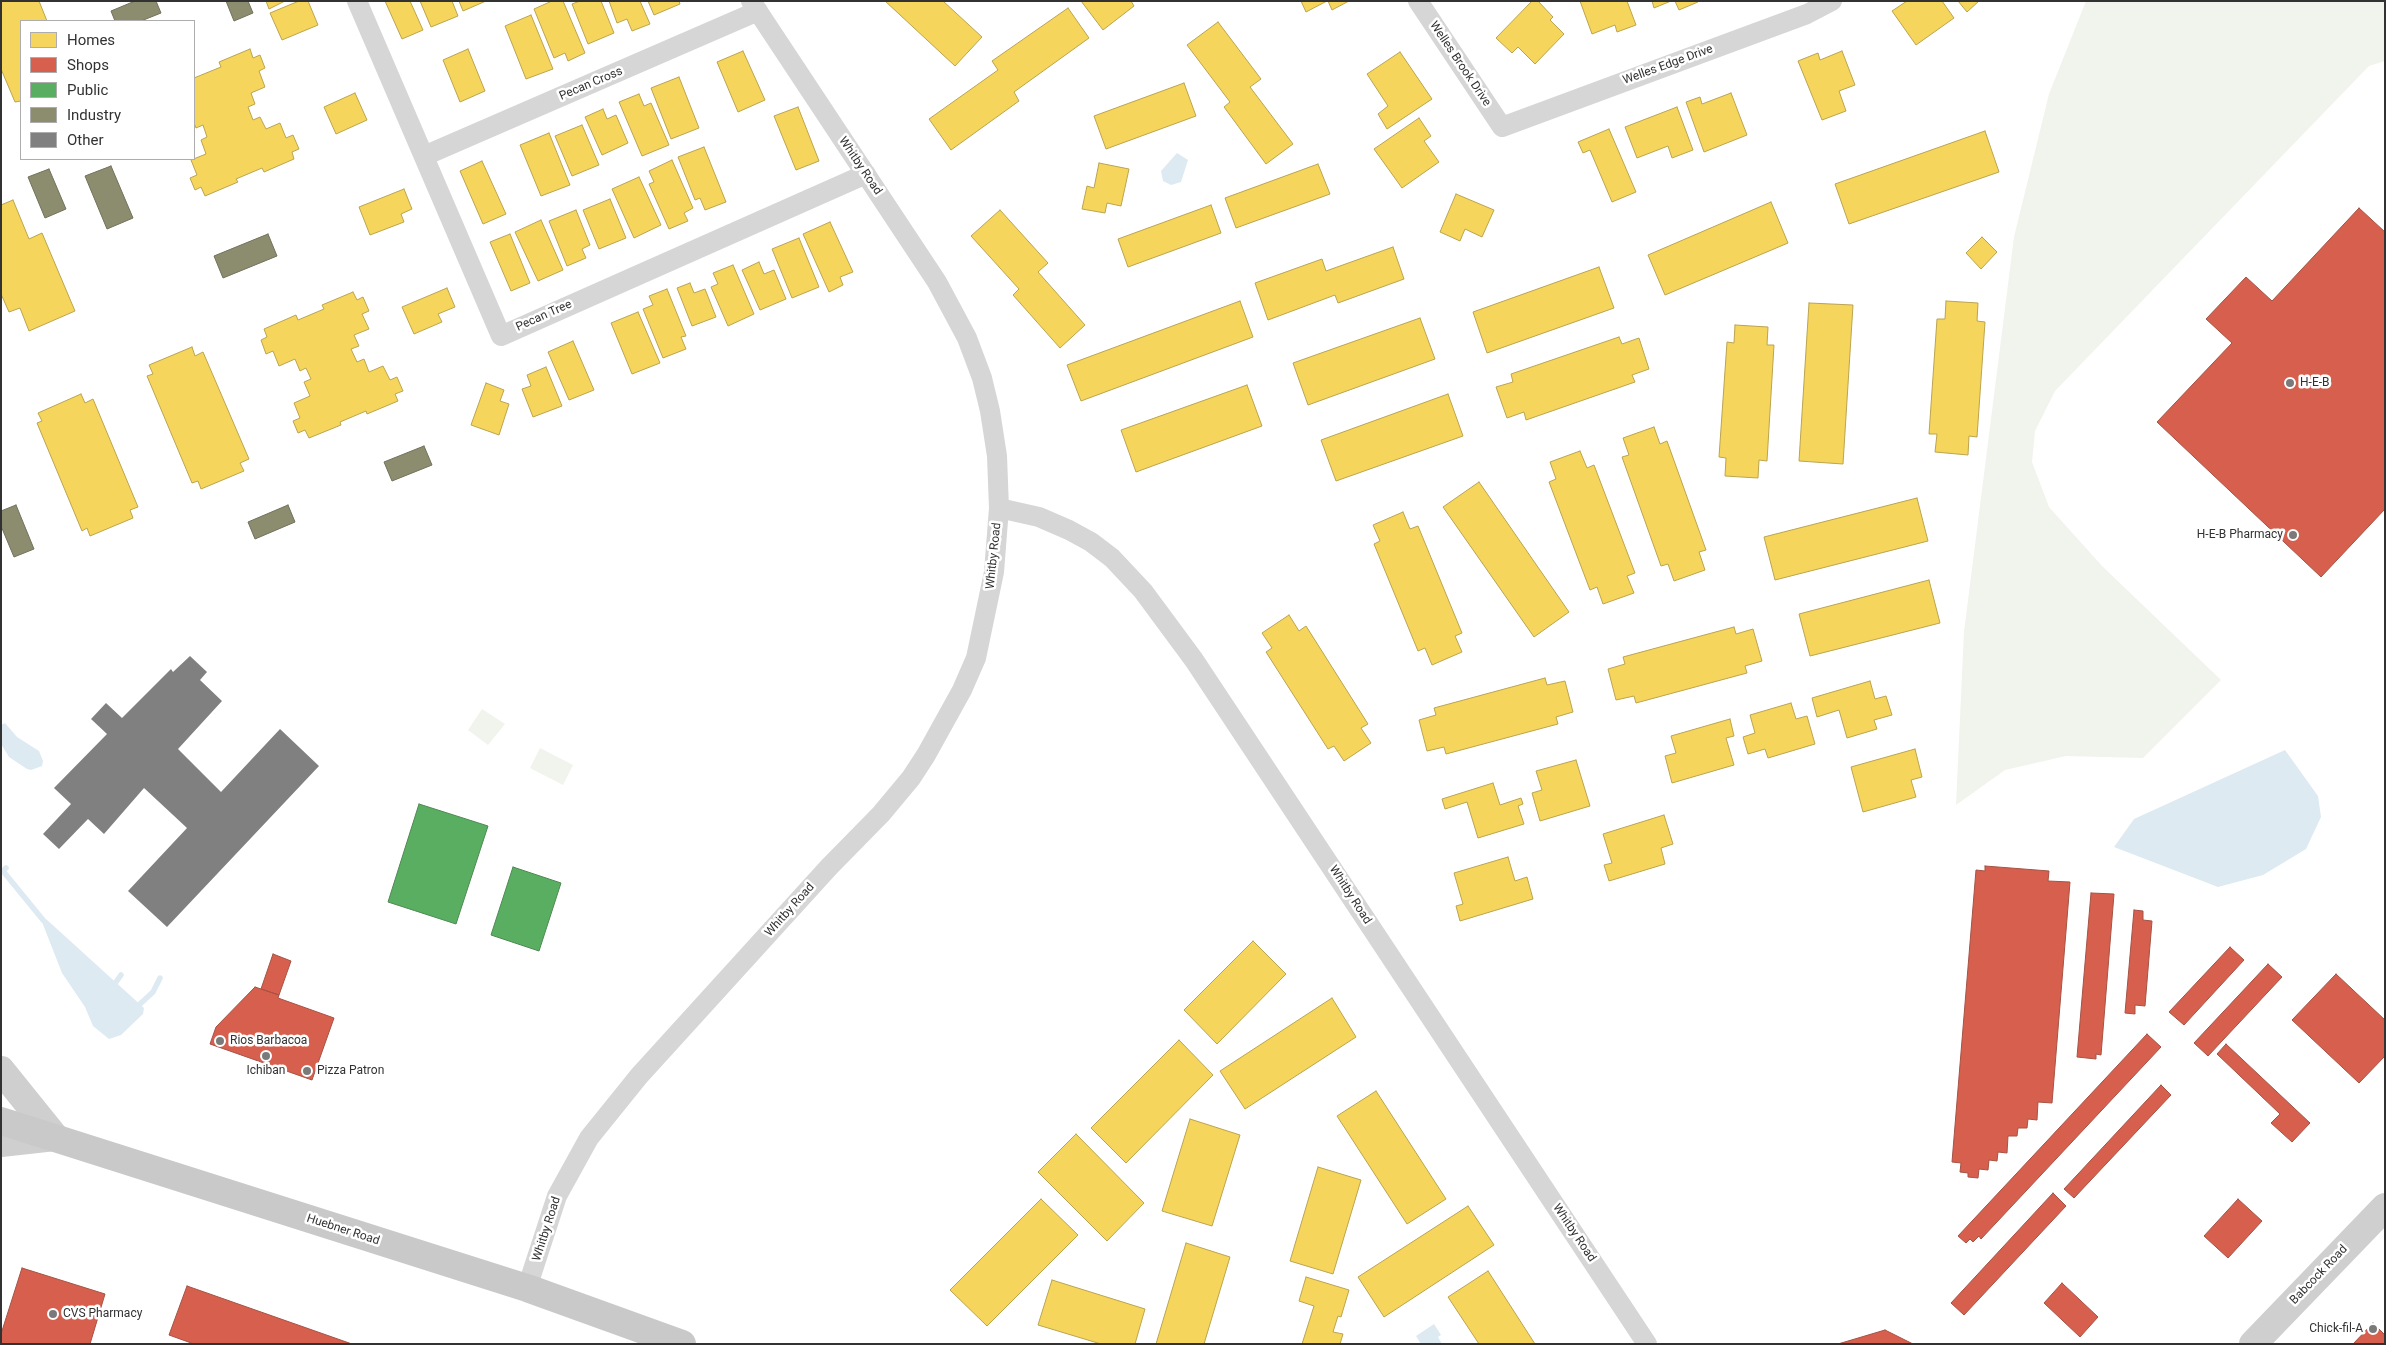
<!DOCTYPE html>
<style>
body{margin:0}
#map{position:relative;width:2386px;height:1345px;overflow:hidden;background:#fff;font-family:Roboto,sans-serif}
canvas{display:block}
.frame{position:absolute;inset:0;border:2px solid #323232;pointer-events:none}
.legend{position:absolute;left:20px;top:20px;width:175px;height:140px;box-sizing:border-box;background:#fff;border:1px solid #adadad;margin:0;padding:6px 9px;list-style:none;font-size:15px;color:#323232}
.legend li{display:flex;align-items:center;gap:10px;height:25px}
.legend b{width:25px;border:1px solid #adadad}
</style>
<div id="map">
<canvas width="2386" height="1345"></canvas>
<div class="frame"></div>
<ul class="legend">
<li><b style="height:14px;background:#f6d55c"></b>Homes</li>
<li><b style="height:14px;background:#d6604d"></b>Shops</li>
<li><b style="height:14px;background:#5aae61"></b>Public</li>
<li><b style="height:14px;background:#8c8c6e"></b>Industry</li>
<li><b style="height:14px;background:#808080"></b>Other</li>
</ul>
</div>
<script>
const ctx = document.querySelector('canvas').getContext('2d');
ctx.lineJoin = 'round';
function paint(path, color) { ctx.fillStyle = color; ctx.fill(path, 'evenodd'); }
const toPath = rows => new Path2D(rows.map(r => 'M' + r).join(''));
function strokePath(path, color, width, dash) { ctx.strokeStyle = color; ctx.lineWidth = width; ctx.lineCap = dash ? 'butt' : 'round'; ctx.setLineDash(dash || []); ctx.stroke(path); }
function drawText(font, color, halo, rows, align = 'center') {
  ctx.font = font + ' Roboto,sans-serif'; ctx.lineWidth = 5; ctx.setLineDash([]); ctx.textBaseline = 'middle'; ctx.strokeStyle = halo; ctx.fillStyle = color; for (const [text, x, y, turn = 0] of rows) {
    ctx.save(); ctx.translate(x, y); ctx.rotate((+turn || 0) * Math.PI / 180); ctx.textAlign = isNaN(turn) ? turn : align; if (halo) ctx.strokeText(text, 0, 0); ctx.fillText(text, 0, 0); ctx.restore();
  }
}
paint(toPath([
 [2086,1,2385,1,2385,61,2369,66,2055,391,2035,431,2032,462,2049,507,2102,566,2221,680,2143,758,2066,756,2005,770,1956,805,1964,632,2014,237,2049,94],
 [482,709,505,724,488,745,468,730],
 [540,748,573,765,563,785,530,768]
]), '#f1f4ed');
paint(toPath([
 [1177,153,1188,160,1181,182,1171,185,1163,181,1161,171],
 [5,723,17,737,39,751,43,761,42,766,31,770,27,769,9,757,1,744,1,725],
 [2285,750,2318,796,2321,817,2306,849,2263,875,2218,887,2114,847,2134,819],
 [46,919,144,1008,143,1014,121,1035,109,1039,93,1026,85,1007,62,973,42,922],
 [1434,1324,1441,1335,1438,1337,1442,1344,1421,1344,1416,1336]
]), '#ddeaf2');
const homes = toPath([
 [1,1,39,1,47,21,21,21,21,101,15,102,1,69,1,1],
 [266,1,285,1,269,9,266,1],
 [299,1,308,1,318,25,282,40,270,13,299,1],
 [385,1,410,1,423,30,402,39,385,1],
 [420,1,452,1,458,16,431,27,420,1],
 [459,1,486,1,463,11,459,1],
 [552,1,563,1,585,53,568,61,565,53,554,58,534,9,552,1],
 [580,1,601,1,614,33,588,44,572,4,580,1],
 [609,1,640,1,650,24,632,31,627,19,617,23,609,1],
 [648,1,679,1,680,4,654,15,648,1],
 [885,1,943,1,982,37,955,66,885,1],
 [1081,1,1131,1,1134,6,1103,30,1081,1],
 [1301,1,1327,1,1306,12,1301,1],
 [1328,1,1349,1,1332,10,1328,1],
 [1532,1,1538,1,1553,17,1550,20,1564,34,1535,64,1518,47,1512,53,1496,38,1532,1],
 [1580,1,1627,1,1636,25,1617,32,1615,25,1592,34,1580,1],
 [1652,1,1671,1,1654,8,1652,1],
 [1675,1,1697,1,1698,2,1679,10,1675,1],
 [1907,1,1942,1,1954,18,1916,45,1892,11,1907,1],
 [1958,1,1979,1,1967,12,1958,1],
 [1068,8,1089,38,1014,92,1019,101,951,150,929,119,998,70,992,61,1068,8],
 [531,15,553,69,526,79,505,26,531,15],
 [1218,22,1261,79,1250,87,1293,144,1266,164,1224,107,1230,102,1187,45,1218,22],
 [250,49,253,58,260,55,265,68,259,71,265,87,251,93,255,104,248,107,253,120,260,117,266,129,280,123,286,138,293,135,299,149,292,152,294,159,264,172,262,168,236,179,238,182,205,196,201,187,195,190,190,178,197,175,191,160,206,154,201,140,207,137,203,125,196,128,194,123,194,76,194,78,221,67,219,62,250,49],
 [468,49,485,91,460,102,443,60,468,49],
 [743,51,765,100,738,112,717,62,743,51],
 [1842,51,1855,85,1839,91,1846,111,1822,120,1798,61,1818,53,1820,60,1842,51],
 [1400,52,1432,99,1387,129,1378,114,1388,106,1367,74,1400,52],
 [679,77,699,128,671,139,651,88,679,77],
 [1184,83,1196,116,1106,149,1094,116,1184,83],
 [355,93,367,120,336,134,324,107,355,93],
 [1731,93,1747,135,1704,152,1686,102,1700,97,1702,104,1731,93],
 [639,94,644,106,651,103,669,145,642,156,619,102,639,94],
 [798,107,819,161,796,170,774,116,798,107],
 [1677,107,1693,150,1672,158,1668,146,1637,158,1625,127,1677,107],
 [603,109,607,119,616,115,628,143,602,155,585,117,603,109],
 [1419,118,1431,136,1424,141,1439,162,1402,188,1374,149,1419,118],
 [582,125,599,165,572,176,555,136,582,125],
 [1609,129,1636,192,1612,202,1590,150,1583,153,1578,142,1609,129],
 [1985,131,1999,172,1849,224,1835,184,1985,131],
 [549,133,570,185,541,196,520,145,549,133],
 [704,147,726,202,705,210,700,198,695,200,678,157,704,147],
 [672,160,693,208,684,213,688,221,669,229,649,184,654,182,649,171,672,160],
 [482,161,506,214,483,224,460,171,482,161],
 [1099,163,1129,169,1121,206,1107,203,1105,213,1082,209,1087,186,1094,188,1099,163],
 [1318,164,1330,194,1236,228,1225,198,1318,164],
 [639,177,661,225,634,238,612,189,639,177],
 [404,189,412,209,401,214,404,222,370,235,359,207,404,189],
 [1456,194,1494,210,1482,237,1465,229,1460,241,1440,232,1456,194],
 [610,199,626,238,599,249,583,210,610,199],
 [13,200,29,239,42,233,75,311,29,331,20,308,9,312,1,294,1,205,13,200],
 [1771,202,1788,243,1665,295,1648,255,1771,202],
 [1211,205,1221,233,1128,267,1118,239,1211,205],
 [576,210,590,245,582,249,586,258,567,266,549,221,576,210],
 [1000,210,1048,263,1038,272,1085,325,1060,348,1013,295,1019,289,971,236,1000,210],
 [541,220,563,270,538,281,515,232,541,220],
 [830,222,853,272,840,277,843,285,829,292,803,234,830,222],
 [510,234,530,283,511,291,490,242,510,234],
 [1982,237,1997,252,1981,269,1966,253,1982,237],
 [799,238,819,287,792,298,772,249,799,238],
 [1393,247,1404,279,1338,303,1335,295,1268,320,1255,283,1322,259,1326,271,1393,247],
 [759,262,764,274,774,270,786,299,760,310,742,270,759,262],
 [733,265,754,314,728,326,711,287,718,284,713,273,733,265],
 [1599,267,1614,308,1487,353,1473,312,1599,267],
 [690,283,694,293,705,289,716,317,692,326,677,288,690,283],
 [447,288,455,307,438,314,442,322,414,334,402,307,447,288],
 [667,289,686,336,681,337,686,349,663,358,643,309,653,305,649,296,667,289],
 [353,292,357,300,363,297,369,311,362,314,369,329,354,335,359,346,351,349,357,362,364,359,369,372,383,366,390,380,397,377,403,391,395,394,398,401,367,414,366,411,340,422,341,425,309,438,305,430,298,433,293,421,300,418,294,403,310,396,304,382,311,379,306,368,300,371,295,359,279,366,273,351,266,354,261,340,267,337,264,329,296,315,298,320,324,309,322,305,353,292],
 [1240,301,1253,337,1081,401,1067,365,1240,301],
 [1946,301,1978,303,1977,321,1985,322,1977,437,1969,436,1968,455,1935,452,1937,434,1929,434,1937,319,1945,319,1946,301],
 [1809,303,1853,305,1843,464,1799,461,1809,303],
 [638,312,660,363,632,374,611,323,638,312],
 [1420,318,1435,359,1308,405,1293,363,1420,318],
 [1735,325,1768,327,1767,345,1774,345,1767,461,1759,460,1758,478,1725,476,1726,458,1719,457,1727,342,1734,343,1735,325],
 [1619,337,1622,344,1639,338,1649,369,1632,375,1635,382,1526,420,1524,412,1507,418,1496,387,1513,382,1511,374,1619,337],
 [573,341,594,390,569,400,548,352,573,341],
 [192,347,195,356,203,352,249,459,240,463,244,471,201,489,198,481,192,483,147,376,153,374,149,365,192,347],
 [546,367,562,406,533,417,522,389,531,386,527,375,546,367],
 [486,383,504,390,500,401,509,404,499,435,471,425,486,383],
 [1247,385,1262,426,1136,472,1121,430,1247,385],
 [81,394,85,403,93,399,138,507,130,510,133,518,90,536,87,528,82,531,37,423,42,421,38,413,81,394],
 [1448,394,1463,436,1336,481,1321,440,1448,394],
 [1654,427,1660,444,1667,441,1706,550,1699,552,1705,570,1674,581,1668,564,1661,566,1622,457,1629,455,1623,438,1654,427],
 [1580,451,1587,468,1594,465,1635,573,1627,576,1634,593,1603,604,1597,587,1590,590,1549,482,1556,479,1550,462,1580,451],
 [1479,482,1569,612,1534,637,1443,507,1479,482],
 [1917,498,1928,541,1775,580,1764,537,1917,498],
 [1403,512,1410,529,1418,526,1462,633,1455,636,1462,652,1432,665,1425,648,1418,651,1374,544,1380,541,1373,525,1403,512],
 [1929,580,1940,623,1810,656,1799,614,1929,580],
 [1289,615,1299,631,1306,626,1368,724,1361,728,1371,743,1344,761,1334,746,1328,749,1266,652,1272,648,1262,633,1289,615],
 [1734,627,1736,634,1753,629,1762,661,1745,666,1747,673,1636,703,1634,696,1616,700,1608,669,1625,664,1623,657,1734,627],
 [1545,678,1547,685,1565,681,1573,712,1556,717,1558,724,1446,754,1444,747,1427,751,1419,720,1436,715,1434,708,1545,678],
 [1870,681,1875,699,1886,696,1892,715,1874,720,1877,729,1847,738,1839,710,1817,717,1812,698,1870,681],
 [1791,703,1796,719,1807,716,1815,744,1768,758,1765,749,1748,754,1743,737,1755,733,1750,715,1791,703],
 [1730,719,1734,736,1726,738,1734,765,1672,783,1665,756,1676,753,1671,736,1730,719],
 [1915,749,1922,777,1911,780,1916,797,1863,812,1851,767,1915,749],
 [1576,760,1590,806,1540,821,1532,793,1542,790,1536,771,1576,760],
 [1493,783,1500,805,1521,798,1523,804,1518,806,1524,824,1478,838,1467,802,1445,809,1442,799,1493,783],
 [1664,815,1673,844,1661,848,1665,864,1609,881,1604,865,1612,863,1603,834,1664,815],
 [1508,857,1515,881,1527,877,1533,899,1460,921,1456,906,1463,904,1454,873,1508,857],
 [1253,941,1286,974,1217,1044,1184,1010,1253,941],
 [1332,998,1356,1037,1245,1109,1220,1071,1332,998],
 [1179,1040,1213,1075,1126,1163,1091,1128,1179,1040],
 [1376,1091,1446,1199,1407,1224,1337,1116,1376,1091],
 [1190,1119,1240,1135,1212,1226,1162,1211,1190,1119],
 [1076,1134,1144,1203,1107,1241,1038,1172,1076,1134],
 [1318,1167,1361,1180,1333,1274,1290,1261,1318,1167],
 [1041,1199,1078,1235,987,1326,950,1290,1041,1199],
 [1468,1206,1494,1245,1384,1317,1358,1277,1468,1206],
 [1186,1243,1230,1257,1204,1344,1156,1344,1186,1243],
 [1488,1271,1535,1344,1479,1344,1448,1297,1488,1271],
 [1306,1277,1349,1290,1341,1317,1338,1316,1333,1332,1343,1334,1340,1344,1302,1344,1314,1306,1299,1301,1306,1277],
 [1052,1280,1145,1309,1135,1344,1101,1344,1038,1325,1052,1280]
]);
paint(homes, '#f6d55c');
strokePath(homes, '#bba44f', 1);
const shops = toPath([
 [2359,208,2385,232,2385,509,2321,577,2157,422,2232,343,2206,319,2246,277,2272,301,2359,208],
 [1985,866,2049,871,2048,881,2070,882,2052,1103,2038,1102,2037,1120,2028,1119,2027,1128,2018,1128,2017,1136,2008,1136,2007,1153,1998,1152,1997,1161,1989,1160,1988,1170,1979,1169,1978,1178,1968,1177,1968,1173,1960,1172,1961,1163,1952,1162,1976,870,1985,871,1985,866],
 [2091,893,2114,894,2101,1055,2096,1054,2096,1059,2077,1057,2091,893],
 [2134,910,2143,911,2143,920,2152,921,2145,1006,2135,1005,2135,1014,2125,1013,2134,910],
 [2230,947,2244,960,2184,1025,2169,1012,2230,947],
 [273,954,291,961,279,995,261,989,273,954],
 [2268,964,2282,977,2208,1056,2194,1043,2268,964],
 [2336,974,2385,1020,2385,1056,2359,1083,2292,1020,2336,974],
 [255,987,279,995,278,998,334,1018,312,1080,210,1044,216,1027,255,987],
 [2147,1034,2161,1047,1981,1239,1979,1236,1973,1242,1970,1239,1966,1243,1958,1236,2147,1034],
 [2226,1044,2310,1123,2292,1142,2271,1123,2280,1114,2217,1054,2226,1044],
 [2161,1085,2171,1095,2074,1198,2064,1189,2161,1085],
 [2053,1193,2066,1206,1964,1315,1951,1303,2053,1193],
 [2238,1199,2262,1221,2228,1258,2204,1236,2238,1199],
 [22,1268,105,1294,90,1344,1,1344,1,1334,22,1268],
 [2062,1283,2098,1317,2080,1337,2044,1303,2062,1283],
 [187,1286,352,1344,194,1344,169,1335,187,1286],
 [2373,1323,2385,1335,2385,1344,2353,1344,2373,1323],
 [1885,1330,1913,1344,1838,1344,1885,1330]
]);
paint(shops, '#d6604d');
strokePath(shops, '#a55245', 1);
const public = toPath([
 [419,804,488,826,456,924,388,902,419,804],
 [513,867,561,883,539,951,491,935,513,867]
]);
paint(public, '#5aae61');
strokePath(public, '#4e8953', 1);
const industry = toPath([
 [135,1,156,1,161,13,141,21,115,21,111,11,135,1],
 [226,1,248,1,253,13,234,21,226,1],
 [111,166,133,218,107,229,85,176,111,166],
 [49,169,66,209,45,218,28,177,49,169],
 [268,234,277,256,223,278,214,256,268,234],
 [424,446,432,465,392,481,384,462,424,446],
 [16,505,34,549,14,557,1,526,1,511,16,505],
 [288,505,295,522,255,539,248,522,288,505]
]);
paint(industry, '#8c8c6e');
strokePath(industry, '#71715c', 1);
strokePath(toPath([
 [6,868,3,871,43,920],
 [116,982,121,975],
 [140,1004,153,992,160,978]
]), '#ddeaf2', 5.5);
paint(toPath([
 [190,656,207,672,200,680,222,701,178,749,221,792,280,729,319,766,167,927,128,891,187,828,144,788,104,834,88,819,59,849,43,834,71,804,54,788,107,734,91,719,106,703,122,718,171,669,173,672]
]), '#808080');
strokePath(toPath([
 [357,1,501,336,866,174],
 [1418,1,1502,127,1807,14,1832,1],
 [424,156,758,11],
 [999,508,1039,517,1069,530,1091,542,1112,558,1143,591,1194,660,1647,1344],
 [527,1288,557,1196,589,1138,639,1076,829,867,881,814,911,778,926,755,962,690,976,658,994,572,999,508,997,456,990,411,982,378,967,338,937,282,751,1]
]), '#d6d6d6', 20);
strokePath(toPath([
 [1,1070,55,1137],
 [1,1143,55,1137],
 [2253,1344,2385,1207]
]), '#cfcfcf', 28);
strokePath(toPath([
 [1,1121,527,1288,682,1344]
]), '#c9c9c9', 28);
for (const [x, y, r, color] of [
 [2290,383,5,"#7a7a7a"],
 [2293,535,5,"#7a7a7a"],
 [220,1041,5,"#7a7a7a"],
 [266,1056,5,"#7a7a7a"],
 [307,1071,5,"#7a7a7a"],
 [53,1314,5,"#7a7a7a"],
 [2373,1329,5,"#7a7a7a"]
]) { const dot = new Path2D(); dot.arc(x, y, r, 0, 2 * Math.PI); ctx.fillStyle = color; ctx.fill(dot); strokePath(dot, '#fff', 2); }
drawText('12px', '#323232', '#fff', [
 ["Welles Brook Drive",1460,64,56],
 ["Welles Edge Drive",1668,65,-20],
 ["Pecan Cross",591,84,-23],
 ["Whitby Road",860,166,56],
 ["Pecan Tree",544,316,-24],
 ["Whitby Road",994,556,-84],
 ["Whitby Road",1350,895,57],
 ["Whitby Road",790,910,-48],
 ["Whitby Road",547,1229,-72],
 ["Huebner Road",343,1230,18],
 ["Whitby Road",1574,1233,56],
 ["Babcock Road",2319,1275,-46]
]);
drawText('12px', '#323232', '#fff', [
 ["H-E-B",2300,383],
 ["H-E-B Pharmacy",2283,535,"right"],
 ["Rios Barbacoa",230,1041],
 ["Ichiban",266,1071,"center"],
 ["Pizza Patron",317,1071],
 ["CVS Pharmacy",63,1314],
 ["Chick-fil-A",2363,1329,"right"]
], 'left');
</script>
